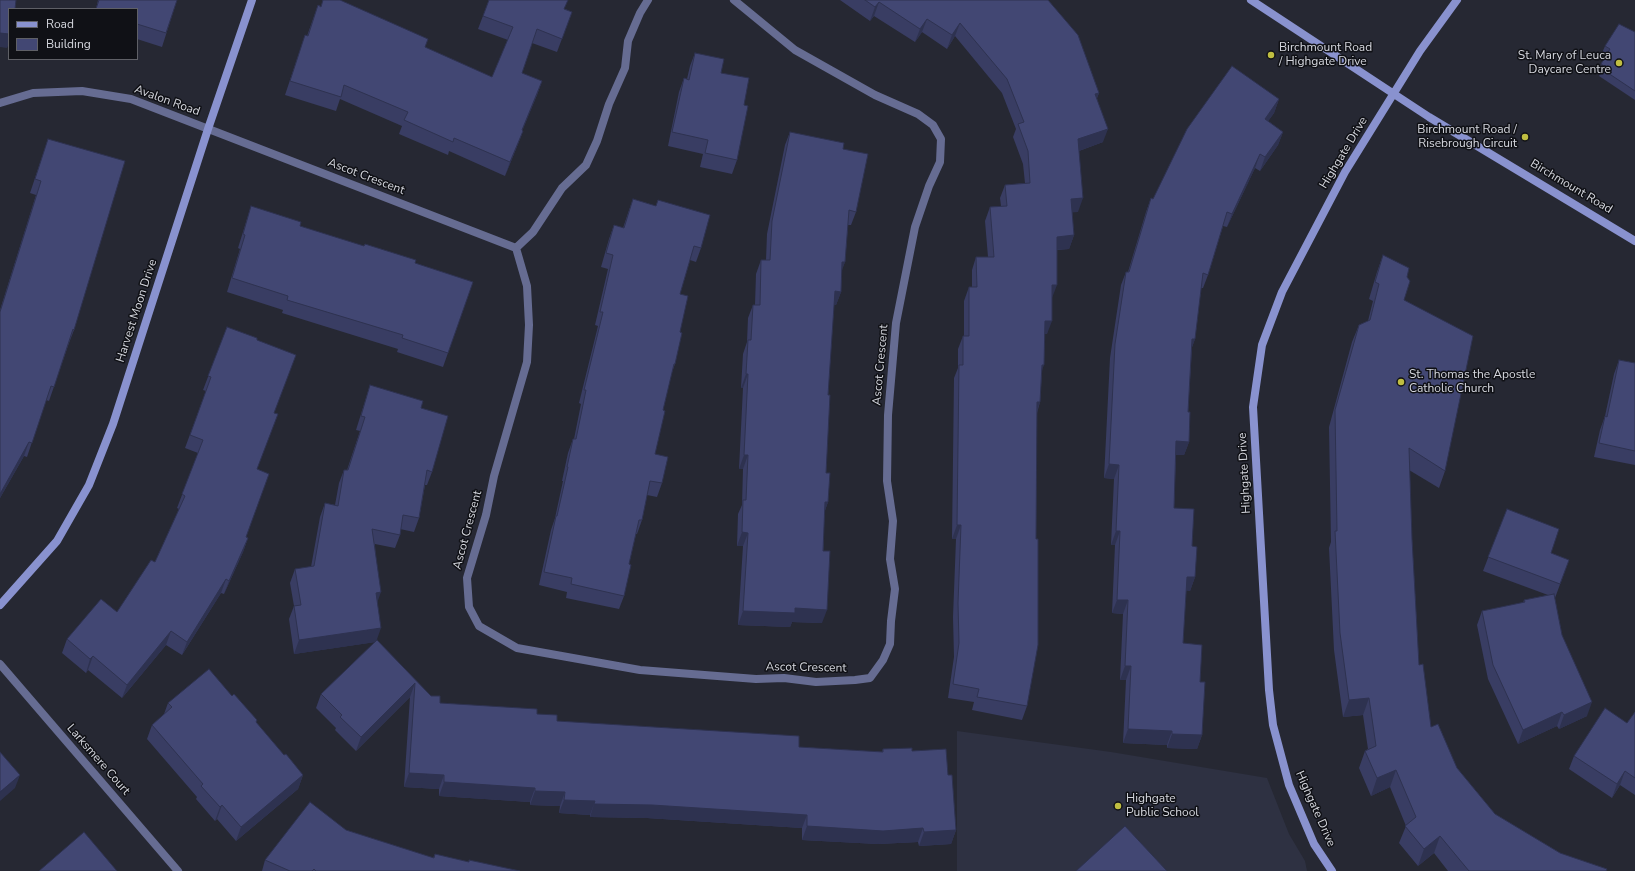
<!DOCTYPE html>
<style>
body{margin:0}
#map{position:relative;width:1635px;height:871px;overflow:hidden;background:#262833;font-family:"Nunito Sans",sans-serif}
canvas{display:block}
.legend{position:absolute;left:8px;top:8px;width:130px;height:52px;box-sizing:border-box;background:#101116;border:1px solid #5f6066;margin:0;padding:5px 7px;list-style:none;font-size:12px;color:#d5d7de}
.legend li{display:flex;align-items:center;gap:8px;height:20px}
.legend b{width:20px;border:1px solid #5f6066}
</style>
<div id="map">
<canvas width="1635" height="871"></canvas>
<ul class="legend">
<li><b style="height:5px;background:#8992cf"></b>Road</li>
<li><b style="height:11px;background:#424773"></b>Building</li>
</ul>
</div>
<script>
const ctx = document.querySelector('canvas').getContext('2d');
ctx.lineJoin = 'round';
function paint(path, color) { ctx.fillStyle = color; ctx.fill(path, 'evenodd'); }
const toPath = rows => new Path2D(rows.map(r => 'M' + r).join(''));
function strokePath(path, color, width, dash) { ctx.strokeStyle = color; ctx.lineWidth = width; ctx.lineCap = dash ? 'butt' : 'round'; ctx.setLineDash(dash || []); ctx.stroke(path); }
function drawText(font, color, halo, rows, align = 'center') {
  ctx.font = font + ' "Nunito Sans",sans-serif'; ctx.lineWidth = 3; ctx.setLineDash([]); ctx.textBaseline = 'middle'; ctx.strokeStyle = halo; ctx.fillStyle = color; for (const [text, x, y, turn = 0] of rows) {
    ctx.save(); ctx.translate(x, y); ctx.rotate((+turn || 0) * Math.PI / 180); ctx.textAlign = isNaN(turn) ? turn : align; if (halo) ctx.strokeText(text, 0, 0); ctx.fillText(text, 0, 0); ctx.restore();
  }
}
paint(toPath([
 [957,731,1111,752,1267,778,1289,834,1305,861,1307,871,957,871]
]), '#2e3142');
strokePath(toPath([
 [0,103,33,93,82,91,131,99,516,248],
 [516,248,527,286,529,325,527,362,494,476,486,515,467,578,469,607,479,626,517,648,640,670,756,679,784,678,816,682,855,680,870,678,883,660,890,644,891,621,895,589,890,559,893,521,887,481,888,415,896,323,915,227,929,186,940,162,941,139,933,125,918,114,875,95,795,50,734,0],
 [516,248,533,232,562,188,586,165,597,141,609,104,625,68,628,41,640,13,648,0],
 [0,664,178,871]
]), '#666c92', 8);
strokePath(toPath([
 [1251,0,1429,117,1635,241],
 [0,605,57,541,89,485,113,424,208,129,252,0],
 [1332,871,1314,844,1289,785,1273,725,1269,690,1253,407,1262,345,1282,292,1345,172,1420,51,1457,0]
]), '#8992cf', 8);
paint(toPath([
 [98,0,177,0,162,47,137,39,137,9,96,9],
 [323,0,340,0,425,48,492,77,508,40,478,29,489,0,565,9,572,12,557,52,532,43,522,73,542,81,537,95,522,130,523,131,518,144,505,176,449,151,448,155,399,134,402,126,340,99,336,111,285,95,305,35,307,36,318,5,321,6],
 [840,0,1048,0,1099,93,1097,98,1103,142,1079,151,1078,212,1072,212,1074,235,1069,249,1057,250,1052,298,1047,334,1044,334,1042,372,1040,402,1037,413,1027,706,1022,720,972,710,974,702,948,698,954,657,953,617,956,539,952,539,954,378,958,368,958,349,963,336,964,336,964,301,969,287,972,287,972,270,976,257,988,257,985,221,990,207,1001,206,1000,198,1005,185,1025,183,1023,164,1013,137,1016,129,1002,93,955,36,947,49,922,32,915,42,874,16,870,21],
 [1635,32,1635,100,1599,76,1601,72,1598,71,1601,64,1606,55,1602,53,1605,46],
 [695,53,721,73,744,105,737,160,732,174,700,167,703,154,668,146,679,92,684,78,687,79,690,66],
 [1279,99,1274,113,1268,121,1283,132,1278,145,1260,171,1255,168,1227,227,1223,226,1208,275,1203,288,1201,288,1195,339,1192,347,1188,412,1189,442,1184,455,1176,455,1174,508,1192,546,1195,577,1190,591,1186,590,1183,643,1200,682,1202,735,1197,749,1167,748,1167,745,1123,743,1126,680,1120,680,1123,614,1112,613,1115,545,1111,545,1114,479,1104,478,1110,358,1121,285,1126,272,1128,272,1146,212,1151,198,1153,199],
 [790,132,843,149,856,212,851,225,848,225,845,262,841,271,841,292,836,305,834,305,828,395,826,473,828,502,824,513,822,623,792,622,790,627,738,625,743,546,737,546,738,514,742,505,743,469,739,469,743,388,741,388,743,354,747,342,748,318,753,305,755,305,756,274,761,260,766,260,767,234,785,145],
 [48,139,74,330,69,343,49,401,46,400,27,457,24,456,0,498,0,310,36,195,30,193],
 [633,199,656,206,658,200,701,248,696,262,690,260,680,294,680,332,675,364,671,375,663,410,655,454,662,483,657,497,647,495,642,520,637,534,636,534,629,564,624,596,619,609,566,598,567,592,539,585,551,530,555,518,563,481,562,481,568,453,573,439,574,439,581,404,579,403,598,326,595,325,608,269,601,267,609,239,614,225,623,228,628,213],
 [251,206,300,226,473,282,443,367,397,352,398,349,282,313,283,310,227,292,240,249,238,248],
 [1383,255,1407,277,1404,300,1445,471,1439,488,1409,470,1412,539,1419,665,1431,727,1457,768,1495,814,1560,853,1606,871,1448,871,1434,853,1418,866,1399,843,1406,826,1390,787,1371,796,1359,768,1365,751,1368,749,1363,715,1343,717,1334,650,1329,548,1331,542,1329,427,1352,342,1359,325,1368,321,1373,301,1369,299,1377,272],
 [227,327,257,340,274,413,257,469,246,538,248,538,243,552,224,594,221,593,182,655,166,645,122,698,88,670,86,673,62,653,67,639,117,612,155,562,179,509,177,508,198,453,185,448,206,391,203,390],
 [1619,360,1635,363,1635,465,1594,457,1600,430,1605,416,1614,374],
 [370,385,421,408,432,472,427,485,425,485,419,518,414,532,400,529,400,535,395,548,375,544,377,604,376,642,431,696,440,703,537,714,557,721,799,747,882,752,883,749,912,751,948,775,956,830,951,844,919,846,918,842,878,844,802,840,802,828,647,818,590,817,590,815,559,813,560,806,530,805,530,802,439,796,439,789,404,787,410,697,356,751,335,730,336,728,316,708,321,694,375,642,294,654,289,619,294,606,290,583,295,569,311,567,320,517,325,503,335,505,339,483,344,470,347,470,360,431,356,430,366,398],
 [1507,509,1551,553,1569,560,1555,598,1554,598,1562,635,1587,716,1559,729,1557,726,1518,744,1488,679,1477,625,1482,611,1523,603,1524,600,1548,595,1483,571],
 [232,696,256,723,284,755,303,775,298,789,236,841,217,819,215,821,196,799,197,797,147,739,152,725,164,714,168,703],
 [1635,712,1635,795,1620,785,1612,798,1569,769,1574,756,1627,723],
 [346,830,433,858,435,854,468,862,520,871,262,871,265,860]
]), '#393d63');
paint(toPath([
 [879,2,874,16,870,21,875,7],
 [927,19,922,32,915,42,920,29],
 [960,23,955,36,947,49,952,35],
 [0,33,9,34,9,44,7,48,0,47],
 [542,81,537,95,517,144,522,130],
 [1099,93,1094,106,1095,94],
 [1279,99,1274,113,1260,133,1265,119],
 [1108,129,1103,142,1073,153,1078,139],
 [523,131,518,144,505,176,510,162],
 [1283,132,1278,145,1260,171,1265,157],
 [1260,154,1255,168,1227,227,1232,214],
 [1083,198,1078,212,1066,213,1071,199],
 [1074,235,1069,249,1052,250,1057,237],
 [842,262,845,262,840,276],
 [1052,285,1057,285,1052,298,1047,298],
 [835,291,841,292,836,305,830,305],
 [1045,321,1052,321,1047,334,1040,334],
 [1192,339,1195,339,1190,353],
 [1042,365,1044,365,1039,378],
 [746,374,748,374,743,388,741,388],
 [1037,402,1040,402,1035,416],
 [1176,441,1189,442,1184,455,1171,455],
 [29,442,24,456,0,498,0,494],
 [744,455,748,455,743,469,739,469],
 [1109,464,1119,465,1114,479,1104,478],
 [825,502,828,502,823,516],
 [957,525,961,525,956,539,952,539],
 [1116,531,1120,531,1115,545,1111,545],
 [742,532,748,533,743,546,737,546],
 [248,538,243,552,224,594,229,581],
 [1187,577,1195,577,1190,591,1182,590],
 [226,579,221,593,182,655,187,642],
 [381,592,376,606,376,593],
 [1117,600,1128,600,1123,614,1112,613],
 [795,608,827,610,822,623,792,622,790,627,738,625,743,611],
 [381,628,376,642,294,654,299,640],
 [171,631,166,645,122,698,127,685],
 [93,656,88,670,86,673,90,659],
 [1125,666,1131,666,1126,680,1120,680],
 [415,683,410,697,356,751,361,737],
 [1369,698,1363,715,1343,717,1349,700],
 [1592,702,1587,716,1559,729,1564,715],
 [1562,712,1557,726,1518,744,1523,730],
 [1128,729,1172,731,1167,745,1123,743],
 [1172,734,1202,735,1197,749,1167,748],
 [1396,770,1390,787,1371,796,1377,778],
 [1625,771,1620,785,1612,798,1617,784],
 [409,773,444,775,439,789,404,787],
 [20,775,15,788,0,801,0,792],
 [303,775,298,789,236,841,241,827],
 [444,782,535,788,530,802,439,796],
 [535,791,565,792,560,806,530,805],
 [564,800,595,801,590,815,559,813],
 [594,804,652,805,807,815,802,828,647,818,590,817],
 [222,805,217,819,215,821,220,807],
 [807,826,923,828,918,842,878,844,802,840],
 [956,830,951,844,919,846,924,832],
 [1440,836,1434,853,1418,866,1424,849]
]), '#2e3250');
const building = toPath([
 [0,0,16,0,15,9,9,9,9,34,0,33,0,0],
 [99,0,177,0,166,33,137,24,137,9,96,9,99,0],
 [323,0,340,0,428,39,425,47,492,77,513,27,483,16,489,0,568,0,564,9,572,12,562,39,537,29,522,73,542,81,522,130,523,131,510,162,454,138,453,142,404,120,408,112,344,85,341,97,290,81,305,35,308,36,318,5,321,7,323,0],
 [865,0,1048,0,1078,35,1099,93,1095,94,1108,129,1078,139,1083,198,1071,199,1074,235,1057,237,1057,285,1052,285,1052,321,1045,321,1044,365,1042,365,1040,402,1037,402,1036,539,1038,539,1038,645,1027,706,977,697,979,689,953,684,959,643,958,603,961,525,957,525,959,365,963,365,963,336,969,336,969,287,977,287,976,257,994,257,990,207,1007,206,1005,185,1030,183,1028,151,1018,124,1024,122,1007,79,960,23,952,35,927,19,920,29,879,2,875,7,865,0],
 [1619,24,1635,32,1635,91,1602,69,1604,66,1601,64,1610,49,1605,46,1619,24],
 [695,53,724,59,721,73,749,78,744,105,748,106,737,160,705,153,708,140,672,132,684,78,689,80,695,53],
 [1232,66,1279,99,1265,119,1283,132,1265,157,1260,154,1232,214,1227,212,1208,275,1203,273,1195,339,1192,339,1188,412,1190,412,1189,442,1176,441,1174,508,1194,509,1192,546,1197,547,1195,577,1187,577,1183,643,1202,645,1200,682,1205,682,1202,735,1172,734,1172,731,1128,729,1131,666,1125,666,1128,600,1117,600,1120,531,1116,531,1119,465,1109,464,1115,344,1126,272,1129,272,1151,198,1153,199,1187,129,1232,66],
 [790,132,844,143,843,149,868,154,856,212,849,210,845,262,842,262,841,292,835,291,828,395,830,395,826,473,830,473,828,502,825,502,823,551,830,551,827,610,795,608,795,613,743,611,748,533,742,532,743,500,746,500,748,455,744,455,748,374,746,374,748,340,751,340,753,305,760,305,761,260,770,260,772,221,790,132],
 [48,139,125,161,74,330,73,329,54,387,51,386,32,443,29,442,0,494,0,312,41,181,35,179,48,139],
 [633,199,656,206,658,200,710,215,701,248,694,246,680,294,688,296,680,332,682,333,675,364,674,364,663,410,665,411,655,454,668,457,662,483,650,481,642,520,639,520,629,564,631,565,624,596,571,584,572,578,544,572,556,516,557,516,568,467,567,467,573,439,576,439,586,390,584,390,603,312,600,312,613,255,606,253,614,225,624,228,633,199],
 [251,206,301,222,300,226,364,246,365,244,416,260,415,263,473,282,448,353,402,338,403,335,287,300,288,296,232,278,245,235,243,234,251,206],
 [1383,255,1409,268,1407,277,1410,281,1404,300,1473,336,1445,471,1409,448,1412,539,1419,665,1423,664,1431,727,1438,724,1457,768,1495,814,1560,853,1607,869,1606,871,1469,871,1440,836,1424,849,1405,826,1416,817,1396,770,1377,778,1365,751,1376,746,1369,698,1349,700,1340,633,1335,531,1337,531,1335,410,1359,325,1370,320,1379,284,1375,282,1383,255],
 [227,327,257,338,257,340,296,355,274,413,278,414,257,469,269,474,246,537,248,538,229,581,226,579,187,642,171,631,127,685,93,656,90,659,67,639,101,599,117,612,151,560,155,562,185,496,182,494,203,440,190,435,211,377,208,376,227,327],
 [1619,360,1635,363,1635,451,1599,443,1605,416,1607,417,1619,360],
 [370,385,423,401,421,408,448,416,432,472,427,470,419,518,403,515,400,535,372,529,381,592,376,593,381,628,299,640,294,606,301,605,295,569,314,566,325,503,338,506,344,470,348,470,365,417,361,416,370,385],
 [1507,509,1559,529,1551,553,1569,560,1560,584,1488,557,1507,509],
 [1554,594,1562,635,1592,702,1564,715,1562,712,1523,730,1493,665,1482,611,1525,602,1524,600,1554,594],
 [377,640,431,696,440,696,440,703,537,709,537,714,557,715,557,721,799,736,799,747,883,752,883,749,912,748,912,751,946,749,948,775,952,775,956,830,924,832,923,828,883,831,807,826,807,815,652,805,594,804,595,801,564,800,565,792,535,791,535,788,444,782,444,775,409,773,415,683,361,737,340,717,342,715,321,694,377,640],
 [209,669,232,696,234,694,257,720,256,722,284,755,286,754,303,775,241,827,222,805,220,807,201,786,203,784,152,725,172,707,168,703,209,669],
 [1605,708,1627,723,1635,712,1635,778,1625,771,1617,784,1574,756,1605,708],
 [0,752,20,775,0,792,0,752],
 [310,802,346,830,434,858,435,854,469,862,469,860,520,871,316,871,314,869,312,871,290,871,265,860,310,802],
 [1125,826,1167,871,1076,871,1125,826],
 [84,832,117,871,39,871,84,832]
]);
paint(building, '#424773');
strokePath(building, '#2e3250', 1);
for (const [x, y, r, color] of [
 [1271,55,4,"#c0be41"],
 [1619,63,4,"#c0be41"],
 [1525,137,4,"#c0be41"],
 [1401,382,4,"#c0be41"],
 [1118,806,4,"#c0be41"]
]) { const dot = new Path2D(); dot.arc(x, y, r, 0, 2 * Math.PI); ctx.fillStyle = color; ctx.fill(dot); strokePath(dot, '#101116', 1.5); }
drawText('12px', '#d5d7de', '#101116', [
 ["Birchmount Road",1279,48],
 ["/ Highgate Drive",1279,62],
 ["St. Mary of Leuca",1611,56,"right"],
 ["Daycare Centre",1611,70,"right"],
 ["Birchmount Road /",1517,130,"right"],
 ["Risebrough Circuit",1517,144,"right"],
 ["St. Thomas the Apostle",1409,375],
 ["Catholic Church",1409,389],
 ["Highgate",1126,799],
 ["Public School",1126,813]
], 'left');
drawText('12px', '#d5d7de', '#101116', [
 ["Avalon Road",167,101,20],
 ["Highgate Drive",1344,153,-59],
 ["Ascot Crescent",366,177,21],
 ["Birchmount Road",1571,187,31],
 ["Harvest Moon Drive",137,311,-72],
 ["Ascot Crescent",881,365,-85],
 ["Highgate Drive",1245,473,-93],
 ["Ascot Crescent",468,530,-75],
 ["Ascot Crescent",806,668,1],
 ["Larksmere Court",98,760,49],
 ["Highgate Drive",1315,809,66]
]);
</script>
